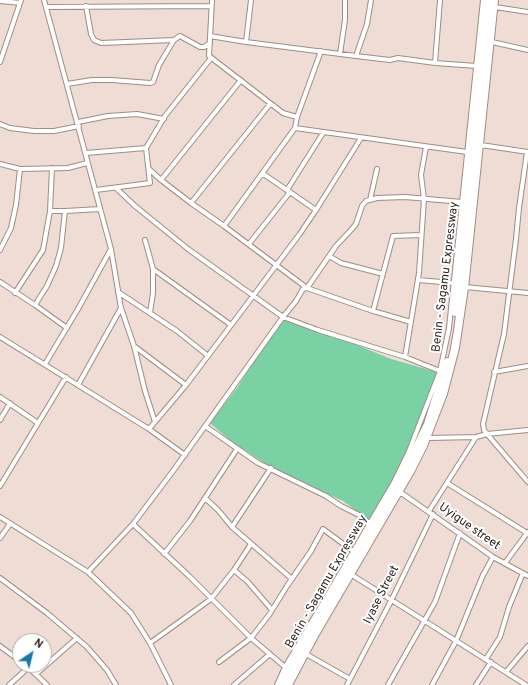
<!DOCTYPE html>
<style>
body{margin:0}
#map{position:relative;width:528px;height:685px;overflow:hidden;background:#efddd5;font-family:Overpass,sans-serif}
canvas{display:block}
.north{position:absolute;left:12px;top:633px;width:40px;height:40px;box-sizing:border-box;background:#fff;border:1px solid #aba8a7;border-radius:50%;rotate:35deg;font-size:11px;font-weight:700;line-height:16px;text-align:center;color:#2d2623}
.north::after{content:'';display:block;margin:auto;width:14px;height:18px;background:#167aa6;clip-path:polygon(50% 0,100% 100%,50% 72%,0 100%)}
</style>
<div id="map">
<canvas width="528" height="685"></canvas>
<div class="north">N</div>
</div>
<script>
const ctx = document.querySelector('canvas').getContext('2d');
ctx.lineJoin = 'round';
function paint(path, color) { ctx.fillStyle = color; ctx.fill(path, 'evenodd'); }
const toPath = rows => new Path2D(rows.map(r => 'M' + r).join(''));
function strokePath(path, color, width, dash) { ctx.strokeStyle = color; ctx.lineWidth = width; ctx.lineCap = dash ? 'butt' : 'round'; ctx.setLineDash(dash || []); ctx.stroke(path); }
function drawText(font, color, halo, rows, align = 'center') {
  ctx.font = font + ' Overpass,sans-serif'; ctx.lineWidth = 4; ctx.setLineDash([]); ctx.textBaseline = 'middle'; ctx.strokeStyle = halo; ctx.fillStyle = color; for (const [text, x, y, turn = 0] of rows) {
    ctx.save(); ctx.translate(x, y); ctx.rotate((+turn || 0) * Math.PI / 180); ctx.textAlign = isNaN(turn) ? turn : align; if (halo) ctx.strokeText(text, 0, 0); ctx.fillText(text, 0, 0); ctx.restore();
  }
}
paint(toPath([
 [285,319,323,334,357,345,391,359,440,373,435,394,425,420,399,478,372,522,343,501,287,476,263,462,231,441,210,423,237,388,259,354]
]), '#79d1a4');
const minor = toPath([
 [44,0,111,249,121,308,134,346,145,391,155,422],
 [212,0,209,56,283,113,297,117],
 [0,1,20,3],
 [86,6,91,34,94,40,101,43,174,40],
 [46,7,211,6],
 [495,7,528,12],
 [210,36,246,42,356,56,390,60,398,58,435,63,477,66],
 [246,42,251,0],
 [492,42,528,50],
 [340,54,345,20,345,0],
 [356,56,367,24,371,0],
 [0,62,21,0],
 [435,63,440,0],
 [67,84,92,80,112,80,150,83,153,82,159,65,174,40,180,36,200,47,204,47,210,43],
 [78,122,108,116,137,114,164,119],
 [0,124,10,128,34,131,54,131,79,126],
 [295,128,467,152],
 [481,145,528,152],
 [527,152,519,208,516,239,504,334,483,424,484,430,487,434,528,482],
 [86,153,146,148,165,116,211,58],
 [0,164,20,169,68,168,87,163],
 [149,169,161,180,241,80],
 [262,173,316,210],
 [161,180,191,203,224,226,295,128,297,117,321,51],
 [116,188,135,206,188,249,283,317,318,330,405,357,440,371],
 [96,190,150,183,146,148],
 [287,190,323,133],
 [370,200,377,169],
 [191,203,270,104],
 [65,211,100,209],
 [224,226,307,288,373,311,411,322],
 [145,240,153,269,153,293,150,313],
 [249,244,290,192],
 [0,250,11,228,16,205,20,169],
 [329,256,341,263,383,274],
 [153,269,231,325],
 [418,280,453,283],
 [0,282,35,305,67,328],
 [465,287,528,293],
 [118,292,177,331,207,355],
 [15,293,43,250,50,211,52,168],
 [35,305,47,286,56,266,61,248,65,211,50,211],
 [373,311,393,236,421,235],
 [0,337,149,429,185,455],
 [134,346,186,385],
 [405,357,419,273,424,199,421,175,426,147],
 [45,364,78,309,111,249],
 [494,372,528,366],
 [78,385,121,308],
 [0,397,38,423],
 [0,420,10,403],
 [205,426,258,463,326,496,341,506,359,515,369,523],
 [149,429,186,385,299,235,316,210,361,138],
 [429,438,476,437,487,434,528,430],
 [447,483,527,533],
 [0,486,66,377],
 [400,492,493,557,528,576],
 [205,498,218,510,232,527,292,579],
 [429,511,476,437],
 [0,517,88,572,131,613,150,643,171,685],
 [133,524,189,576,251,638,285,667],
 [232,527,271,468],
 [0,538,10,524],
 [164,554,190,521,237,449],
 [505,563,528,532],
 [234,570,248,582,272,610],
 [88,572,133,524,173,471,283,317,296,301,303,289,307,288,336,246,351,230,356,224,362,206,366,201,377,198,405,197,462,202],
 [352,575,526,685],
 [0,578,47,613,87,647,107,670,116,685],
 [150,643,211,599,234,570,251,544],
 [0,646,20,661],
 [306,654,350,679],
 [486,659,500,637,509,607,523,573],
 [219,662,251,638,269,615,287,586,311,551,323,529,353,551],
 [26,665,47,685],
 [506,672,528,646],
 [36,674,77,638],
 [9,685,29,667],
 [234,685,270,654],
 [277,685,285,667,394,482,409,451,440,371,449,328,483,0],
 [290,685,316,636,412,472,425,446,445,394,457,348,466,288,496,0],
 [347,685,391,601,433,514],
 [388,685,435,602,460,533],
 [432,685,456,641,483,575,493,557],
 [476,685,491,662]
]);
const highway = toPath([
 [455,313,487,0],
 [282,685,288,670,408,463,427,424,447,361],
 [286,685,294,667,408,472,424,439,442,395,453,353,457,331,466,258,492,0]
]);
strokePath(minor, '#9d8d85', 6);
strokePath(highway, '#9d8d85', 8);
strokePath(minor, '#fff', 4);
strokePath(highway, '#fff', 6);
drawText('12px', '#2d2623', '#fff', [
 ["Benin - Sagamu Expressway",446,277,-83],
 ["Uyigue street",469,527,35],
 ["Benin - Sagamu Expressway",327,582,-60],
 ["Iyase Street",382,595,-63]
]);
</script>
